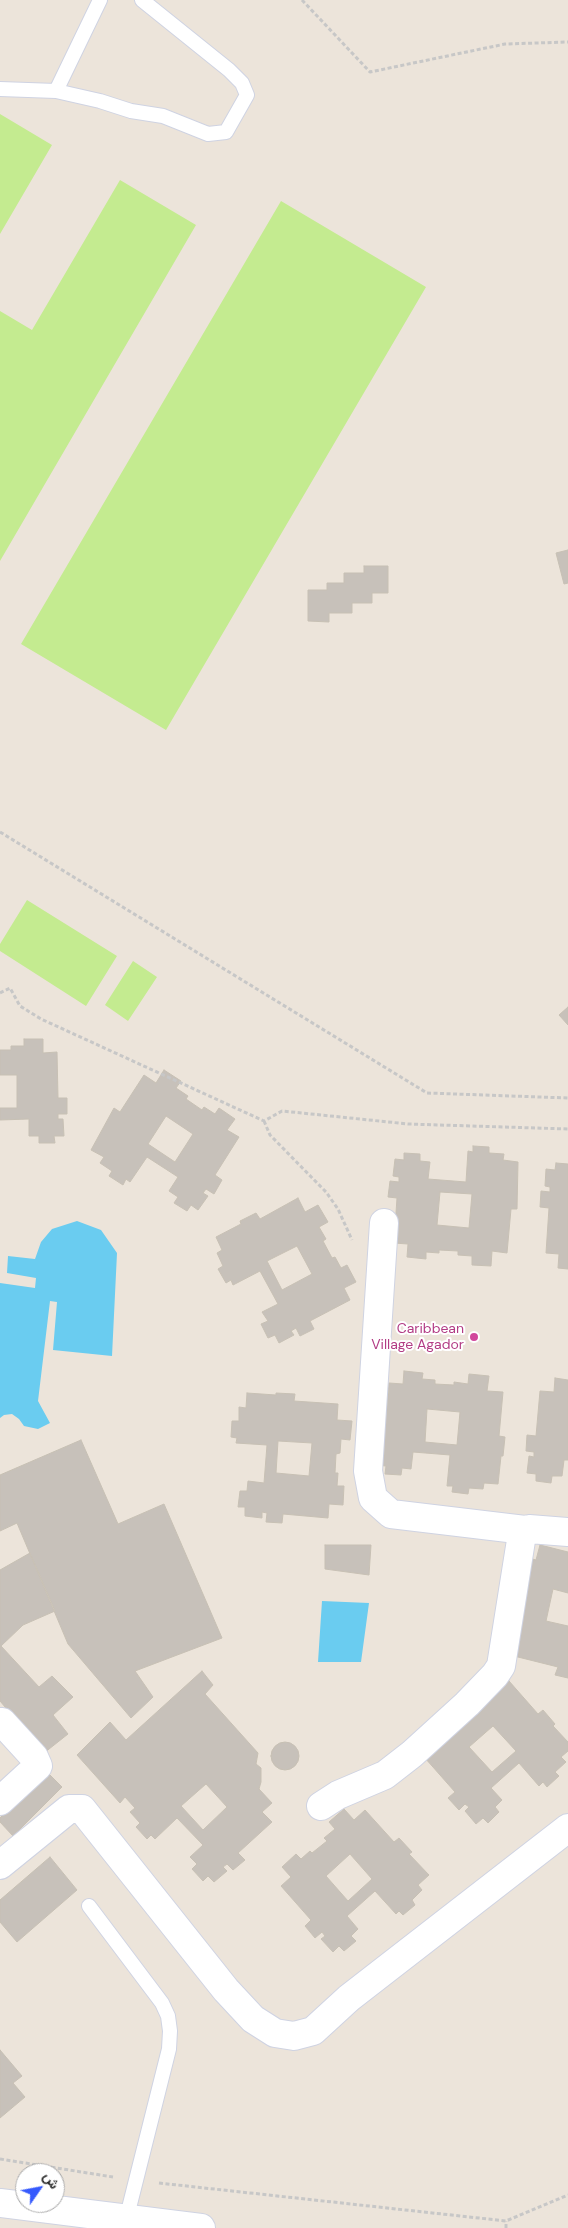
<!DOCTYPE html>
<meta charset="utf-8">
<style>
body{margin:0}
#map{position:relative;width:568px;height:2228px;overflow:hidden;background:#ece4da;font-family:"DM Sans",Vazirmatn,sans-serif}
canvas{display:block}
.north{position:absolute;left:15px;top:2163px;width:50px;height:50px;box-sizing:border-box;background:#fff;border:1px solid #a9a9a9;border-radius:50%;rotate:57deg;font-size:14px;font-weight:700;line-height:20px;text-align:center;color:#292929}
.north::after{content:'';display:block;margin:auto;width:18px;height:22px;background:#365afd;clip-path:polygon(50% 0,100% 100%,50% 72%,0 100%)}
</style>
<div id="map">
<canvas width="568" height="2228"></canvas>
<div class="north">ش</div>
</div>
<script>
const ctx = document.querySelector('canvas').getContext('2d');
ctx.lineJoin = 'round';
function paint(path, color) { ctx.fillStyle = color; ctx.fill(path, 'evenodd'); }
const toPath = rows => new Path2D(rows.map(r => 'M' + r).join(''));
function strokePath(path, color, width, dash) { ctx.strokeStyle = color; ctx.lineWidth = width; ctx.lineCap = dash ? 'butt' : 'round'; ctx.setLineDash(dash || []); ctx.stroke(path); }
function drawText(font, color, halo, rows, align = 'center') {
  ctx.font = font + ' "DM Sans",sans-serif'; ctx.lineWidth = 4; ctx.setLineDash([]); ctx.textBaseline = 'middle'; ctx.strokeStyle = halo; ctx.fillStyle = color; for (const [text, x, y, turn = 0] of rows) {
    ctx.save(); ctx.translate(x, y); ctx.rotate((+turn || 0) * Math.PI / 180); ctx.textAlign = isNaN(turn) ? turn : align; if (halo) ctx.strokeText(text, 0, 0); ctx.fillText(text, 0, 0); ctx.restore();
  }
}
paint(toPath([
 [0,114,52,145,0,234],
 [120,180,196,225,0,561,0,311,32,330],
 [281,201,426,287,166,730,21,644],
 [27,900,117,956,86,1006,0,951,0,944],
 [133,961,157,977,128,1021,105,1005]
]), '#c4eb90');
paint(toPath([
 [77,1221,101,1230,117,1253,112,1356,53,1350,57,1302,50,1301,38,1401,50,1423,38,1429,24,1426,19,1419,12,1414,4,1415,0,1418,0,1283,35,1288,36,1278,7,1273,8,1256,35,1259,41,1242,52,1229],
 [322,1601,369,1603,361,1662,318,1662]
]), '#6accf0');
const building = toPath([
 [568,550,568,583,564,584,556,553,568,550],
 [364,566,388,566,388,593,372,593,372,603,352,603,352,613,329,613,329,622,308,621,308,590,327,590,327,583,344,583,344,573,364,573,364,566],
 [568,1007,568,1025,559,1015,568,1007],
 [24,1039,43,1039,43,1053,57,1052,58,1098,67,1098,67,1114,58,1114,58,1119,63,1119,64,1136,54,1136,55,1143,39,1143,39,1136,29,1136,29,1119,0,1120,0,1108,17,1108,17,1075,0,1075,0,1050,11,1050,11,1046,24,1046,24,1039],
 [164,1070,181,1081,176,1088,188,1096,186,1099,202,1110,204,1107,215,1114,219,1108,235,1119,227,1130,239,1137,215,1175,222,1180,214,1194,206,1189,203,1193,208,1196,198,1210,191,1205,187,1211,174,1203,178,1197,169,1191,178,1177,147,1157,130,1182,126,1179,123,1185,109,1176,112,1171,100,1163,104,1157,91,1150,114,1108,120,1112,144,1075,156,1083,164,1070],
 [166,1116,193,1134,175,1162,148,1144,166,1116],
 [473,1146,489,1147,489,1153,504,1154,503,1160,518,1162,517,1209,511,1209,507,1253,492,1251,491,1266,472,1265,472,1256,458,1255,458,1251,439,1250,439,1253,426,1252,426,1259,407,1257,408,1244,394,1243,397,1198,388,1197,390,1181,399,1182,399,1177,393,1176,395,1159,404,1160,404,1153,420,1154,420,1161,430,1162,428,1179,466,1182,468,1151,473,1152,473,1146],
 [440,1192,472,1194,469,1228,437,1225,440,1192],
 [556,1163,568,1164,568,1269,558,1268,559,1254,546,1253,549,1208,540,1207,541,1191,550,1192,550,1187,545,1186,546,1169,555,1170,556,1163],
 [298,1198,305,1212,318,1205,328,1222,319,1227,326,1239,323,1241,332,1258,335,1257,341,1268,347,1265,356,1282,344,1288,350,1300,310,1321,314,1329,300,1336,296,1328,291,1331,294,1335,279,1343,275,1335,268,1338,261,1324,268,1321,262,1312,278,1304,260,1271,233,1285,231,1280,226,1283,218,1269,223,1266,217,1253,222,1250,216,1237,241,1224,240,1221,256,1213,260,1219,298,1198],
 [297,1246,312,1274,282,1290,267,1261,297,1246],
 [404,1371,423,1373,422,1379,435,1380,435,1384,454,1385,454,1382,468,1384,469,1374,489,1376,487,1391,503,1392,499,1436,505,1437,503,1456,501,1456,498,1484,484,1483,483,1489,469,1488,468,1494,452,1492,453,1486,447,1486,450,1455,413,1452,411,1469,402,1468,401,1475,385,1474,386,1466,376,1465,384,1444,374,1443,376,1427,385,1428,389,1383,403,1384,404,1371],
 [427,1409,460,1412,457,1445,425,1442,427,1409],
 [555,1378,568,1380,568,1460,564,1460,562,1476,552,1476,551,1483,536,1481,536,1474,527,1473,529,1456,534,1457,534,1452,526,1451,527,1435,536,1436,540,1391,554,1392,555,1378],
 [247,1393,276,1395,276,1393,295,1394,294,1401,338,1404,337,1420,352,1421,350,1440,341,1439,340,1453,336,1454,335,1473,338,1473,337,1486,344,1486,343,1505,329,1504,328,1518,283,1514,282,1523,266,1522,267,1513,262,1512,262,1518,245,1516,245,1507,238,1507,240,1491,247,1491,248,1481,264,1483,267,1445,236,1443,237,1438,231,1437,232,1421,239,1421,239,1407,246,1408,247,1393],
 [278,1441,312,1443,309,1476,276,1473,278,1441],
 [81,1440,118,1524,164,1504,222,1638,135,1671,153,1697,131,1718,68,1644,17,1523,0,1531,0,1475,81,1440],
 [325,1545,371,1545,369,1575,325,1569,325,1545],
 [540,1545,568,1552,568,1593,553,1589,546,1621,568,1626,568,1678,555,1675,558,1667,514,1656,522,1556,536,1560,540,1545],
 [30,1553,55,1611,23,1625,1,1646,39,1687,52,1676,73,1697,53,1715,68,1734,44,1753,0,1701,0,1570,30,1553],
 [202,1671,213,1685,205,1694,258,1753,256,1764,261,1768,261,1782,259,1789,272,1803,262,1812,272,1822,238,1853,245,1860,233,1870,227,1864,223,1867,227,1871,214,1882,208,1876,203,1881,192,1869,197,1864,190,1857,203,1845,177,1818,155,1839,151,1835,147,1839,136,1827,140,1823,130,1812,135,1808,125,1797,120,1803,77,1755,110,1722,126,1740,202,1671],
 [206,1784,227,1807,203,1830,181,1806,206,1784],
 [509,1681,538,1714,543,1710,555,1724,553,1726,568,1742,568,1751,561,1757,566,1762,555,1772,559,1776,547,1787,543,1782,539,1786,519,1763,491,1788,502,1800,495,1807,499,1812,488,1823,483,1818,476,1824,465,1811,469,1807,465,1804,459,1810,448,1798,455,1792,425,1758,509,1681],
 [493,1726,516,1751,492,1772,469,1747,493,1726],
 '271 1756a14 14 0 1 1 28 0a14 14 0 1 1-28 0Z',
 [46,1771,62,1787,13,1836,0,1822,0,1818,46,1771],
 [344,1809,354,1820,365,1810,394,1842,399,1838,412,1852,409,1854,429,1875,418,1885,422,1890,412,1900,415,1905,403,1915,399,1911,396,1914,375,1891,347,1916,358,1929,351,1936,356,1941,344,1951,339,1946,333,1952,321,1939,325,1936,322,1932,315,1938,305,1926,311,1920,281,1886,291,1877,282,1867,296,1854,301,1859,310,1851,312,1853,327,1841,324,1838,335,1829,329,1822,344,1809],
 [350,1854,372,1879,348,1901,326,1876,350,1854],
 [50,1857,77,1890,17,1942,0,1922,0,1900,50,1857],
 [0,2050,22,2076,13,2083,25,2097,0,2118,0,2050]
]);
paint(building, '#c7c1ba');
strokePath(building, '#c7c0b4', 1);
const lane = toPath([
 [0,89,56,91,100,101,131,111,163,116,208,134,226,132,247,95,242,83,229,70,142,0],
 [56,91,100,0],
 [89,1906,162,2003,168,2016,170,2031,169,2049,126,2220]
]);
const street = toPath([
 [384,1223,368,1471,373,1498,391,1514,525,1530],
 [0,1801,38,1766,34,1757,2,1722],
 [321,1806,338,1795,385,1775,412,1754,467,1704,495,1675,501,1666,522,1534,529,1529,568,1532],
 [0,1865,69,1809,82,1809,226,1990,253,2019,275,2033,294,2036,313,2031,349,1998,568,1828]
]);
const secondary = toPath([
 [0,2203,201,2228]
]);
strokePath(lane, '#cfd3e2', 16);
strokePath(street, '#cfd3e2', 30);
strokePath(secondary, '#cfd3e2', 30);
strokePath(toPath([
 [302,0,370,72,505,44,568,42],
 [0,832,427,1093,568,1098],
 [0,993,10,988,20,1006,41,1019,264,1121,282,1111,408,1124,568,1129],
 [264,1121,270,1135,326,1192,338,1209,352,1240],
 [0,2159,113,2177],
 [159,2183,506,2221,568,2195],
 [506,2228,506,2221]
]), '#c7c7c7', 3, [4, 2.5]);
strokePath(lane, '#fff', 14);
strokePath(street, '#fff', 28);
strokePath(secondary, '#fff', 28);
for (const [x, y, r, color] of [
 [474,1337,5,"#d1479c"]
]) { const dot = new Path2D(); dot.arc(x, y, r, 0, 2 * Math.PI); ctx.fillStyle = color; ctx.fill(dot); strokePath(dot, '#fff', 2); }
drawText('14px', '#b23c85', '#fff', [
 ["Caribbean",464,1329],
 ["Village Agador",464,1345]
], 'right');
</script>
